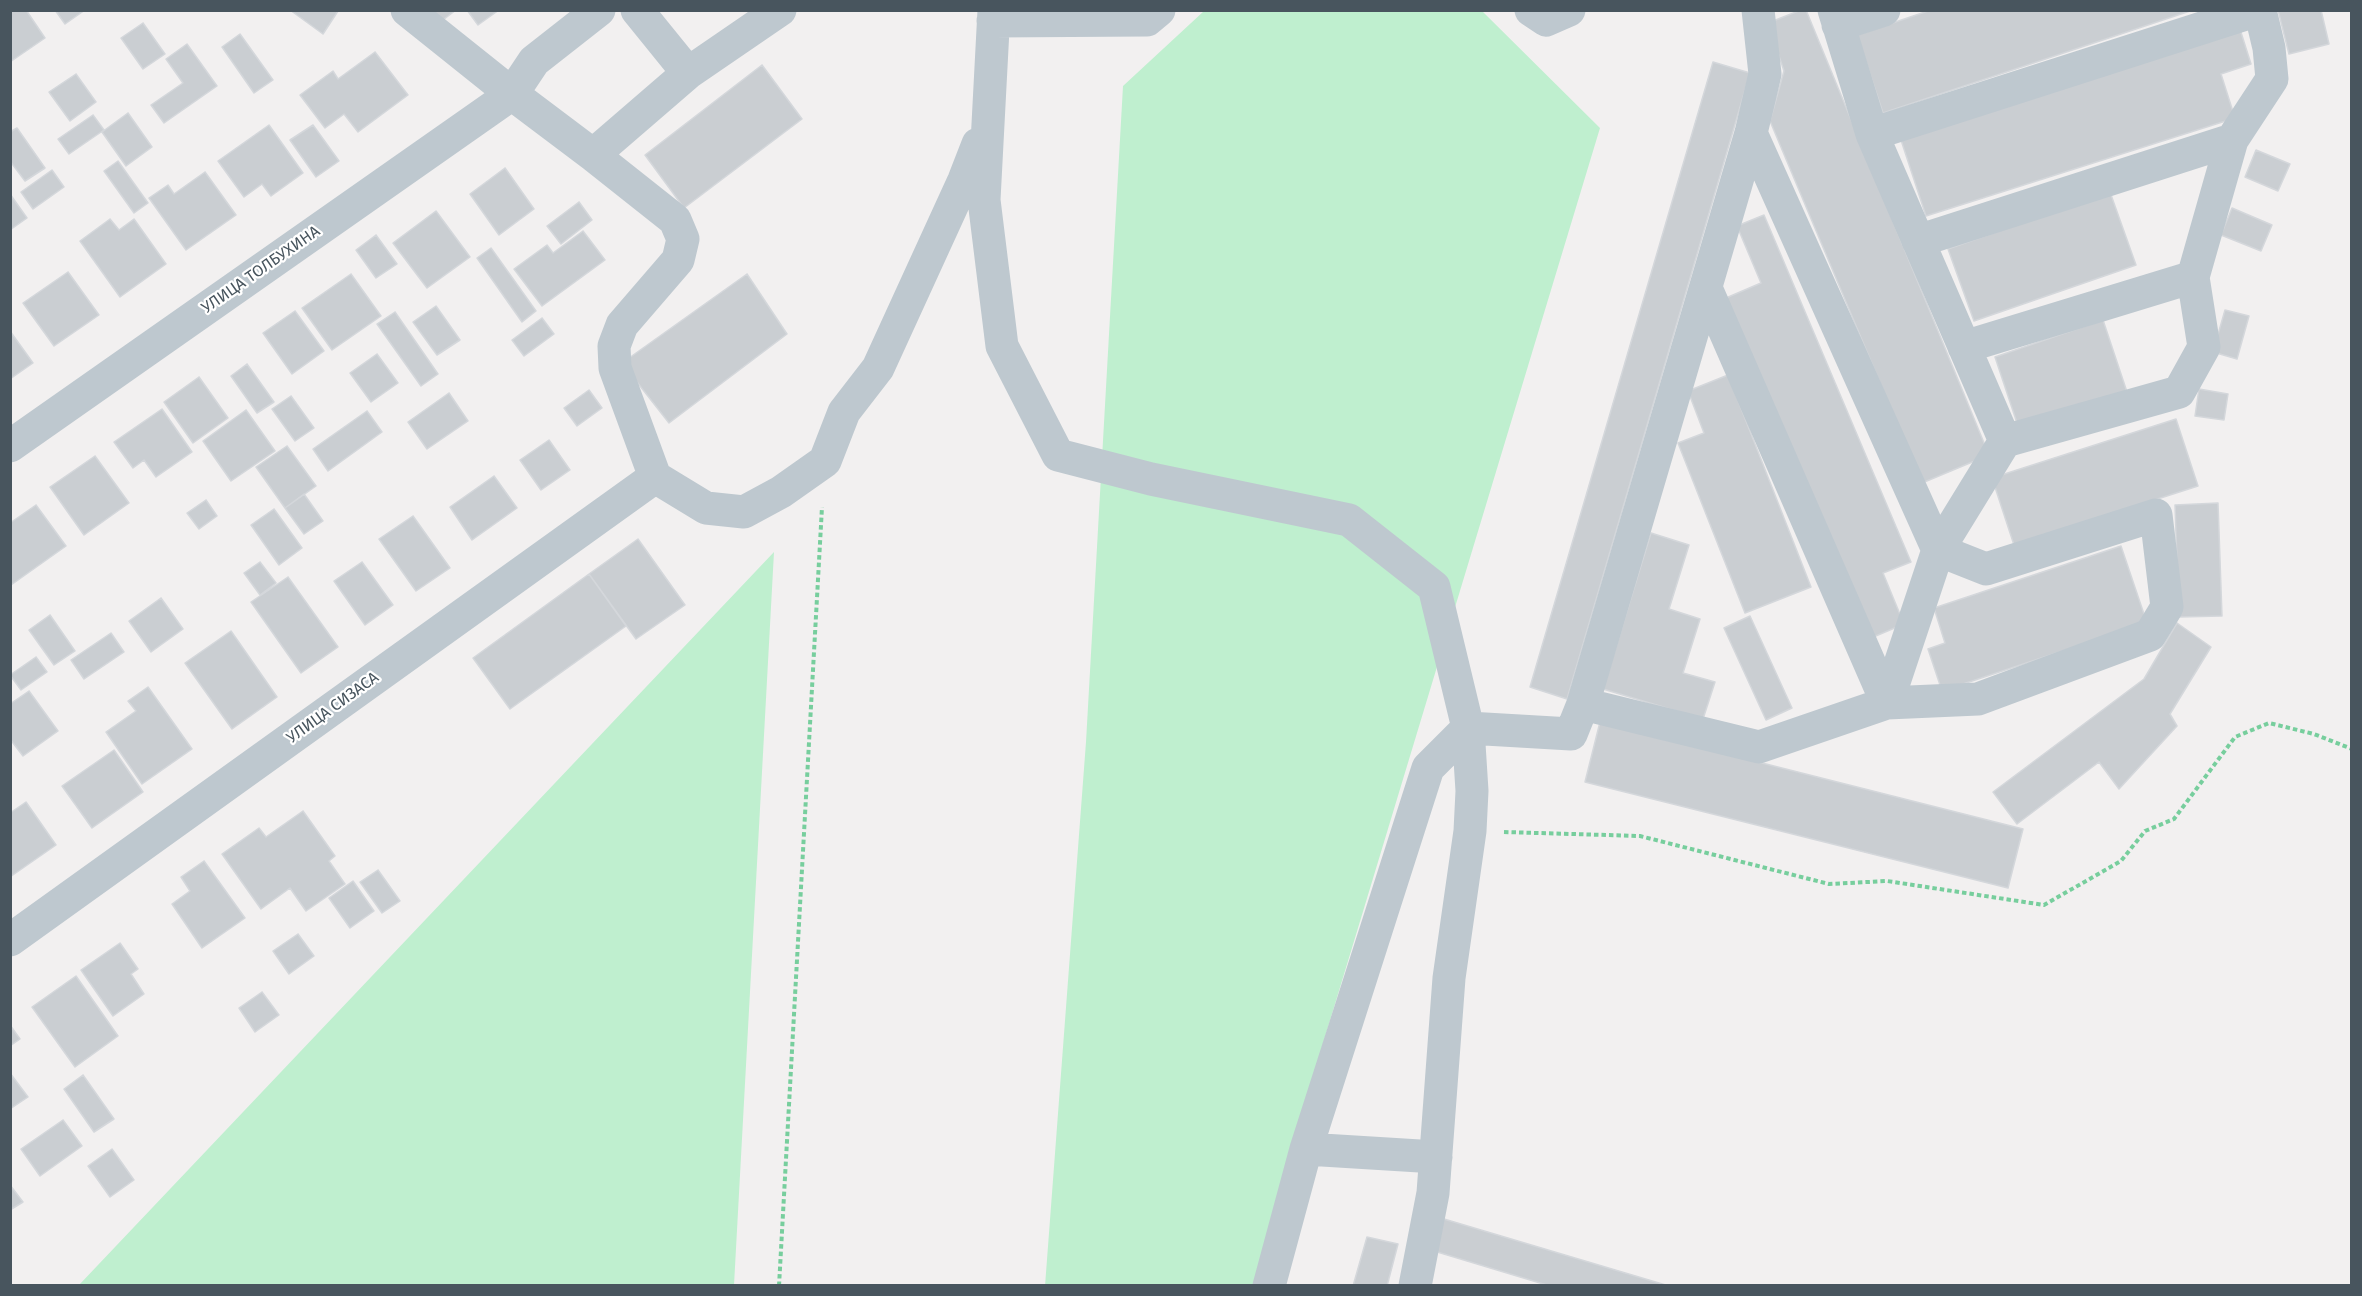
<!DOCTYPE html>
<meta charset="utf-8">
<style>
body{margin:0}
#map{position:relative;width:2362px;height:1296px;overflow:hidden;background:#f2f0f0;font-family:"Fira Sans",sans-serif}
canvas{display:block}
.frame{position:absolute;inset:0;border:12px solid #48555e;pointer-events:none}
</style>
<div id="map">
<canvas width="2362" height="1296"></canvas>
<div class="frame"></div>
</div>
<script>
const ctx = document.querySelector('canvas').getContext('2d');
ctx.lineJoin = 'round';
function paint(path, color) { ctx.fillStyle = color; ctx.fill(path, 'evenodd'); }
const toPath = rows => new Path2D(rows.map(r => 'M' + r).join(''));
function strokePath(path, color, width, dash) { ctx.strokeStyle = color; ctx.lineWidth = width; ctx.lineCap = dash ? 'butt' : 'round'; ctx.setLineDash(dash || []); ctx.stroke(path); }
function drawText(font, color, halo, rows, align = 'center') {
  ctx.font = font + ' "Fira Sans",sans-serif'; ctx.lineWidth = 4.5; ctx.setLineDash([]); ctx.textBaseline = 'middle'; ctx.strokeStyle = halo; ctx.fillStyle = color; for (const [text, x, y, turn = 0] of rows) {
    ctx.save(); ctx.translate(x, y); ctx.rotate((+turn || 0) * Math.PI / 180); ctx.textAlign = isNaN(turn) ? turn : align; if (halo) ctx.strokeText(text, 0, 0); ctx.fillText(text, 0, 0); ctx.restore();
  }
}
paint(toPath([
 [1204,11,1482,11,1600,128,1289,1156,1254,1285,1045,1286,1086,742,1123,86],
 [774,552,734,1285,79,1285]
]), '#bfefcf');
const building = toPath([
 [10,10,26,10,45,38,10,62,10,10],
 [55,10,85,10,65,24,55,10],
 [290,10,338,10,338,11,323,34,290,10],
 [430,10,456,10,439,23,430,10],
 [467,10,499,10,478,25,467,10],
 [1801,10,1806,10,1989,455,1922,483,1770,121,1784,71,1768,23,1801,10],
 [1931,10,2193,10,1883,113,1857,35,1931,10],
 [2278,10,2321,10,2329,44,2289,54,2278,10],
 [143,23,165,54,143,69,121,38,143,23],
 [2239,26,2251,64,2221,74,2235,118,1926,216,1899,134,2239,26],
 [240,34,273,80,254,93,222,47,240,34],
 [187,44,217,86,164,123,151,105,183,83,166,59,187,44],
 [375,52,408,95,358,132,344,114,325,128,300,95,333,71,338,79,375,52],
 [1713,62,1750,73,1567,699,1530,687,1713,62],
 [762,65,802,119,684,208,645,155,762,65],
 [76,74,96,102,70,121,49,92,76,74],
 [128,113,152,147,126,166,102,132,128,113],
 [93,115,104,130,69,154,58,139,93,115],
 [269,125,303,173,271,196,262,184,244,197,218,161,269,125],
 [313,125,339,161,316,177,290,140,313,125],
 [17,128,45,168,25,181,10,161,10,132,17,128],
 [2256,150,2290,164,2278,191,2245,177,2256,150],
 [118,161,148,203,134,213,104,171,118,161],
 [505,168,534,209,499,235,470,194,505,168],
 [52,170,64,187,33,209,21,192,52,170],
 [205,172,236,215,186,250,149,198,168,185,174,194,205,172],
 [2110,192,2136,265,1974,321,1948,249,2110,192],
 [10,194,27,218,10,230,10,194],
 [579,202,592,220,561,244,547,226,579,202],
 [2232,208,2272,225,2261,251,2221,235,2232,208],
 [436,211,470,257,427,288,393,243,436,211],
 [1764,215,1911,562,1883,573,1904,624,1871,638,1726,298,1761,283,1737,226,1764,215],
 [110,219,119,230,134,219,166,264,120,297,80,241,110,219],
 [583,231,605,260,542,306,514,269,547,245,553,253,583,231],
 [376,235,397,264,376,278,356,250,376,235],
 [491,248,536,311,522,322,477,258,491,248],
 [68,272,99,315,54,346,23,303,68,272],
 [351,274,381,316,332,350,302,308,351,274],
 [747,274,787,334,669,423,622,363,747,274],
 [436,306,460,340,437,355,413,322,436,306],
 [2225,310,2249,316,2237,359,2213,352,2225,310],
 [295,311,324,351,292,374,263,333,295,311],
 [395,312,438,374,421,386,377,324,395,312],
 [542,318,554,334,524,356,512,340,542,318],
 [2103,320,2127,392,2019,429,1995,357,2103,320],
 [10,331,33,363,10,379,10,331],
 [377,354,398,383,371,402,350,373,377,354],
 [247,364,274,402,257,413,231,376,247,364],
 [1728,375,1811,587,1745,613,1678,443,1704,433,1688,391,1728,375],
 [199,377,228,418,193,443,164,402,199,377],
 [2199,389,2228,394,2224,420,2195,416,2199,389],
 [589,390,602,408,577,426,564,408,589,390],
 [449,393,468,421,427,449,408,422,449,393],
 [291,396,314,428,295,441,272,409,291,396],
 [162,409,192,452,156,477,144,460,133,468,114,442,162,409],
 [246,410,275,451,231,481,203,441,246,410],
 [367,411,382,432,328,471,313,449,367,411],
 [2176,419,2198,486,2014,545,1992,478,2176,419],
 [549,440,570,470,541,490,520,460,549,440],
 [287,446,316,486,285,508,256,467,287,446],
 [95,456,129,503,84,535,50,487,95,456],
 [494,476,517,508,472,540,450,507,494,476],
 [304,494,323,521,304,534,285,508,304,494],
 [206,500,217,516,199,529,187,513,206,500],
 [2218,503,2222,616,2179,617,2175,505,2218,503],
 [36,505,66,546,11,585,10,523,36,505],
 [274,509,302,548,279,565,251,525,274,509],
 [413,516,450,568,416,591,379,539,413,516],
 [1651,533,1689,545,1669,609,1700,619,1683,673,1715,682,1703,719,1603,689,1651,533],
 [638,539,685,605,636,639,589,574,638,539],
 [2121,546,2147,623,1942,691,1928,649,1945,643,1934,608,2121,546],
 [260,562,276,583,260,595,244,573,260,562],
 [362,562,393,605,365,625,334,581,362,562],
 [589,574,626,626,510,709,473,658,589,574],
 [288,577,338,647,301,673,251,602,288,577],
 [161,598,183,629,151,652,129,621,161,598],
 [50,615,75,651,54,665,29,630,50,615],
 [1750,616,1792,708,1766,720,1724,628,1750,616],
 [2177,623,2211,647,2170,714,2177,726,2119,789,2099,762,2017,824,1993,792,2144,679,2177,623],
 [231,631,277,697,232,729,185,663,231,631],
 [111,633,124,652,84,679,71,660,111,633],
 [36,657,47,672,21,690,10,675,36,657],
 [148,687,192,749,142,784,106,732,136,711,128,701,148,687],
 [29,691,58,731,23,756,10,739,10,704,29,691],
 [1600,722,2023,829,2008,888,1585,782,1600,722],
 [114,750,143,792,92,828,62,786,114,750],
 [26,802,56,845,10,877,10,813,26,802],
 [303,811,335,856,329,861,345,884,306,911,290,888,261,909,222,854,259,828,266,837,303,811],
 [204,861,245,918,202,948,172,904,190,891,181,877,204,861],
 [378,870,400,901,382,913,360,882,378,870],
 [353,881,374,911,350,928,329,898,353,881],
 [298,934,314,956,289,974,273,951,298,934],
 [120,943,138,969,131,974,144,994,113,1016,81,970,120,943],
 [76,976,118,1036,75,1067,32,1007,76,976],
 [262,992,279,1015,255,1032,239,1008,262,992],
 [10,1025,20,1039,10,1046,10,1025],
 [10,1073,28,1097,10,1109,10,1073],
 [83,1075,114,1119,94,1132,64,1089,83,1075],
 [63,1120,82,1146,40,1176,21,1149,63,1120],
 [112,1149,134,1180,110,1197,88,1166,112,1149],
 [10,1185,23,1202,10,1210,10,1185],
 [1444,1219,1669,1286,1550,1286,1434,1251,1444,1219],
 [1367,1237,1398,1244,1387,1286,1353,1286,1367,1237]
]);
paint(building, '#caced2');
strokePath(building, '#d4d7db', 1.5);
strokePath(toPath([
 [1504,832,1640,836,1829,884,1887,881,2044,905,2121,861,2145,831,2174,819,2235,737,2269,723,2314,734,2352,749],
 [779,1286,822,507]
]), '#77ce9d', 4, [4.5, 3]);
strokePath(toPath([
 [407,10,512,94,593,155,688,73,780,10],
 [637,10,688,73],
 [994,10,984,200,1002,346,1058,455,1151,479,1349,520,1434,587,1468,728,1472,791,1470,831,1449,978,1433,1193,1415,1286],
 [1531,10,1546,20,1569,10],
 [993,21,1147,20,1159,10],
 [1838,25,1884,10],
 [1872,134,2258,10],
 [593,155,675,220,683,239,678,260,622,325,614,346,615,368,655,477,706,508,744,512,781,492,825,461,844,412,878,368,964,180,978,144],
 [1918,241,2232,140,2272,79,2269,48,2260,10],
 [1706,288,1887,703,1978,699,2150,635,2167,607,2156,515,1986,569,1938,550,1751,133],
 [1964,347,2193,277],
 [2005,441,2179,392,2204,347,2193,277,2232,140],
 [10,446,512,94,534,61,599,10],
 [1583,704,1759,747,1887,703,1938,550,2005,441,1872,134,1834,10],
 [10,940,655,477],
 [1306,1149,1436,1157],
 [1269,1286,1306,1149,1428,768,1468,728,1571,734,1583,704,1751,133,1765,74,1758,10]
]), '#bec8cf', 33);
drawText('16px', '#48555e', '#fff', [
 ["УЛИЦА ТОЛБУХИНА",261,270,-35],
 ["УЛИЦА СИЗАСА",333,708,-36]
]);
</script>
